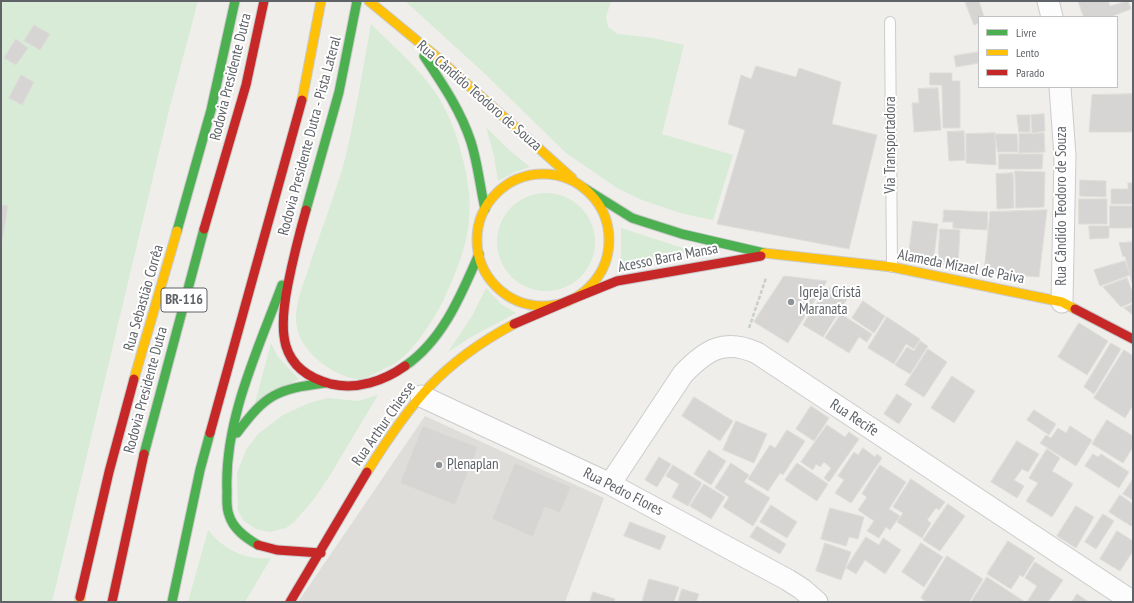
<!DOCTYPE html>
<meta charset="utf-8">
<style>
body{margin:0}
#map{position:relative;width:1134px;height:603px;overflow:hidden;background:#efeeea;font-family:"PT Sans Narrow",sans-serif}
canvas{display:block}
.frame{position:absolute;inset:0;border:2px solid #5f6368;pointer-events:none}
.legend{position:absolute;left:978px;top:16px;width:140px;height:72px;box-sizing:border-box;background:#fff;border:1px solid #bfc1c3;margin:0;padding:5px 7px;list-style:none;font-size:12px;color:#5f6368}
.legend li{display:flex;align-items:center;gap:8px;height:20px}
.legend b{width:20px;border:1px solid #bfc1c3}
</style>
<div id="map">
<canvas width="1134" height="603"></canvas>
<div class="frame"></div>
<ul class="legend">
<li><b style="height:5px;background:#4caf50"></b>Livre</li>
<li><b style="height:5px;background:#ffc107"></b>Lento</li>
<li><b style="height:5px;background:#c62828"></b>Parado</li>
</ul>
</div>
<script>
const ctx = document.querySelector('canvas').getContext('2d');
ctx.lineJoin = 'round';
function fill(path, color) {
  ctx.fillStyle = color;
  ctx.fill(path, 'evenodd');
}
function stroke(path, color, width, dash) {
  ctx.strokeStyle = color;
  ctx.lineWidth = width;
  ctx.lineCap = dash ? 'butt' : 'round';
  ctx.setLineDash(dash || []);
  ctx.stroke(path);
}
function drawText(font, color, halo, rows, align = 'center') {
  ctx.font = font + ' "PT Sans Narrow",sans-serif';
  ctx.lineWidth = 4;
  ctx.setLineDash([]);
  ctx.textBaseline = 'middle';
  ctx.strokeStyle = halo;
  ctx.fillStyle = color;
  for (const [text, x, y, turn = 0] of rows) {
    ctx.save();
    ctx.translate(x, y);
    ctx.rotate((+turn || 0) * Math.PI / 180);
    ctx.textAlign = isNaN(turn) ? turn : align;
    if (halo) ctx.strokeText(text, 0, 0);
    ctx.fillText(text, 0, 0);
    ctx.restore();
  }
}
fill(new Path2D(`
 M425 416 604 498 565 602H298Z`), '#dfddda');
fill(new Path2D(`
 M1 1H198L169 110 52 602H1Z
 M405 1H611L606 17 608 27 618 34 653 38 684 45 662 134 733 155 713 220 680 213 642 200 617 188 566 153 484 73Z
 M371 24C394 47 422 71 439 98 449 115 456 133 461 152 478 213 469 245 443 301 433 321 409 359 388 367 379 371 365 380 357 379 333 376 301 352 297 327 293 309 302 288 308 270 320 232 336 194 346 155 356 112 363 68 371 24Z
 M486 127 508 149 530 167 515 172 498 181 494 156Z
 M497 242a49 49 0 1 1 98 0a49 49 0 1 1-98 0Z
 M621 228 692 251 616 272 621 260Z
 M486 288 501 304 516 313 471 337 448 352 472 316Z
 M271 343 278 357 299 379 255 403Z
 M378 395 329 477 314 499 294 522 286 528 270 532 256 529 244 521 238 511 237 473 246 450 258 434 283 415 309 403 328 398 358 401Z
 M208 530C225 550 244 560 271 558L245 602H188Z`), '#d8ebd6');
const building = new Path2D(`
 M965 1H979L984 17H979V23L974 25Z
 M1078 1H1108L1110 6 1128 1 1131 9 1110 17H1084Z
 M34 25 50 34 40 50 24 41Z
 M16 39 28 48 16 65 4 58Z
 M979 52V63L956 67 954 56Z
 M756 66 796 77 799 68 841 82 832 124 877 135 849 249 717 224 745 130 728 124 741 75 751 79Z
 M930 73H952V81H960V128H943L942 85H930Z
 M21 75 34 82 22 105 9 98Z
 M938 88 941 130 914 132 912 103H919L918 89Z
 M1133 94V132H1089L1092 95Z
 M1044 114 1045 131 1032 133 1031 115Z
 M1017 115H1030V132H1019Z
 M964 131 965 160 949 161 947 132Z
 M995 133 996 165 966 163V134Z
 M1044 133 1045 152 1019 153V134Z
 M995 134H1017L1018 152H998Z
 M999 154H1043L1042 169H999Z
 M1015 171 1045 172 1044 207 1016 208Z
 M1013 173 1014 208 997 209 996 174Z
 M1080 180 1106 181V197L1080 196Z
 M1128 183H1133V204H1111V189H1128Z
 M1079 199H1107V224H1079Z
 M1 205 8 206 1 248Z
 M1110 206H1133V228H1110Z
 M944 210 988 212 987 230 953 228V222H943Z
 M1047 210 1039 277 984 273 990 212Z
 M913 221 938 224 934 257 909 253Z
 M1089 226H1109V238L1090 239Z
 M940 229 960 230 958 265 938 264Z
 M1133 242V282L1132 283 1125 256 1123 257 1119 243Z
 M1125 261 1130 275 1100 286 1094 270Z
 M784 276 827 281 788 343 754 322Z
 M1127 278 1133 293V302L1121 307 1103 287Z
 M827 288H854L823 337 803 325Z
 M863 301 885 316 874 333 852 318Z
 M1133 304V315L1124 308Z
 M841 314 872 334 867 342 859 337 849 353 825 338Z
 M887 317 920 339 914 349 906 344 894 364 868 348Z
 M1079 323 1108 341 1087 375 1058 357Z
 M920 341 928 346 910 374 895 365 907 347 914 351Z
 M1111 343 1121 349 1094 394 1084 387Z
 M928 349 947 362 924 397 905 385Z
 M1124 350 1133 356V405L1125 418 1094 398Z
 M952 376 975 391 954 423 931 408Z
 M897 394 912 404 899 424 884 414Z
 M694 397 733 421 720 441 682 416Z
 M811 406 829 418 814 441 796 429Z
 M1034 410 1056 424 1049 435 1027 420Z
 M1107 420 1133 436V447L1123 463 1092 444Z
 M736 421 767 434 754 463 723 450Z
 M827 425 845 437 849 432 859 439 829 482 824 478 831 468 824 462 820 467 816 464 813 470 801 462Z
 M423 426 478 447 455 505 400 483Z
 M1070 426 1092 440 1076 466 1040 443 1046 435 1051 438 1058 428 1066 433Z
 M787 430 805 441 783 475 780 473 768 491 748 479 770 445 775 448Z
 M1017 441 1039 454 1028 472 1022 469 1014 480 1024 486 1017 498 991 482Z
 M863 448 875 457 877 454 882 458 851 503 835 493 844 480 838 476 854 452 858 455Z
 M1047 449 1060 458 1052 471 1073 484 1052 517 1026 501 1038 483 1029 478Z
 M709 450 726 461 711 485 694 474Z
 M1093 454 1098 457 1101 454 1129 472 1119 488 1085 466Z
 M659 457 671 464 657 487 645 480Z
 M515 463 571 487 560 513 545 507 533 537 492 519Z
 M731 463 749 475 744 482 770 498 753 526 723 507 729 497 715 488Z
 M797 463 828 484 817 501 785 480Z
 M673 465 702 483 688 506 672 497 679 484 666 476Z
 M880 465 906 482 889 509 900 516 890 530 886 527 879 538 867 531 874 521 858 510 867 497 862 494Z
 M911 479 945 502 939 510 936 508 927 520 931 523 922 538 897 522 903 513 893 507Z
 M1133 479V500L1123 494Z
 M704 484 725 497 711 519 690 506Z
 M1120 495 1133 504V524L1131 526 1109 512Z
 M948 504 965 516 940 551 923 540Z
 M771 505 797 522 787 538 760 522Z
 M1076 506 1094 517 1076 548 1057 536Z
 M830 508 864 517 858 539 849 537 846 546 821 539Z
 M1103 514 1114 521 1096 549 1085 542Z
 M630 522 666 536 660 550 624 536Z
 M757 526 786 544 780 554 750 537Z
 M1117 531 1133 541V551L1120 571 1100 559Z
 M866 537 879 545 883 538 901 550 885 574 865 560 856 574 846 568Z
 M1008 541 1035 558 1023 577 1020 575 1011 589 987 574Z
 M825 543 851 552 841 580 816 571Z
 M921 543 943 557 924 587 902 572Z
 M947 556 983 579 969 602H927L921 598Z
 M1035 562 1063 580 1048 602H1027L1037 586 1025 578Z
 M987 577 1025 602H971Z
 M649 579 679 587 674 602H642Z
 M682 589 699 594 696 602H678Z
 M593 592 615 599 614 602H590Z
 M1077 594 1089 602H1072Z`);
fill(building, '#d6d5d3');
stroke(building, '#deddd9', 1);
const lane = new Path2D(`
 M890 22 892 267`);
const street = new Path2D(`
 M1048 1 1052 17
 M1060 87 1065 156 1062 302
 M421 396 610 484 788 580 802 589 817 602
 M610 484 683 374C706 350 724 338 757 353L1133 602`);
const fast = new Path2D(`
 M424 56C442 83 461 111 471 142 478 164 480 187 485 209
 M584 188 632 218 682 234 764 253
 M306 210 339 92 357 1
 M177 231 211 110 235 1
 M405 366C443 340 461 295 479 254
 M237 433C266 394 277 389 325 383
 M144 454 204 229
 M258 545C246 538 233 529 229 515 226 507 227 499 227 491 224 420 258 350 282 285
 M172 602 200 470 210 433`);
const slow = new Path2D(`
 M369 1 438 58 572 178
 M302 100 321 1
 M477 240a66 66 0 1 1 132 0a66 66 0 1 1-132 0Z
 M764 253 892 267 1062 302 1075 309
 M134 379 177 231
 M367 472C410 403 441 363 514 324
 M80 597V602`);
const jam = new Path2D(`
 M306 210C299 235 293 259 288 284 279 329 277 370 331 384 357 390 384 381 405 366
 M204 229 246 85 264 1
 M570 300 617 281 761 256
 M1075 309 1133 339
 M514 324 570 300
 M210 433 302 100
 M258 545 277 550 321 553
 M80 597 109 472 134 379
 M112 602 144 454
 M290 602 367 472`);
stroke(lane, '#cbcccc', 12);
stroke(street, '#cbcccc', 23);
stroke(fast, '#cacacb', 11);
stroke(slow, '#cacacb', 11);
stroke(jam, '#cacacb', 11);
stroke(new Path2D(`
 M749 328 766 278`), '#cacfcc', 2.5, [4, 2]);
stroke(lane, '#fdfcfc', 10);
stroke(street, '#fdfcfc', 21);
stroke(fast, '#4caf50', 9);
stroke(slow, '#ffc107', 9);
stroke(jam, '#c62828', 9);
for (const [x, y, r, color] of [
 [791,302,4,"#919496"],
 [439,465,4,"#919496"]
]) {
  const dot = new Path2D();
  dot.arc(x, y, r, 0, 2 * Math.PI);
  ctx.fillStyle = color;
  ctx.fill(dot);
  stroke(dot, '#fff', 1.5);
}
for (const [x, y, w] of [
 [184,300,46]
]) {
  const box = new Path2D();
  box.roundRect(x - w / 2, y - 12, w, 24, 3);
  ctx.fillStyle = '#fff';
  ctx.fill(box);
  stroke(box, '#5f6368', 1);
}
drawText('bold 14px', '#5f6368', null, [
 ["BR-116",184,300]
]);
drawText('15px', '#5f6368', '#fff', [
 ["Rodovia Presidente Dutra",231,77,-76],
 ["Rua Cândido Teodoro de Souza",479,96,41],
 ["Rodovia Presidente Dutra - Pista Lateral",310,136,-75],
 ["Via Transportadora",891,145,-90],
 ["Rua Cândido Teodoro de Souza",1062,206,-90],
 ["Acesso Barra Mansa",668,258,-11],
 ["Alameda Mizael de Paiva",961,267,11],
 ["Rua Sebastião Corrêa",144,298,-74],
 ["Rodovia Presidente Dutra",146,390,-75],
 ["Rua Recife",854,418,33],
 ["Rua Arthur Chiesse",384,424,-55],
 ["Rua Pedro Flores",623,492,27]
]);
drawText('15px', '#5f6368', '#fff', [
 ["Igreja Cristã",799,293],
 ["Maranata",799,310],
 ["Plenaplan",447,465]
], 'left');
</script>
